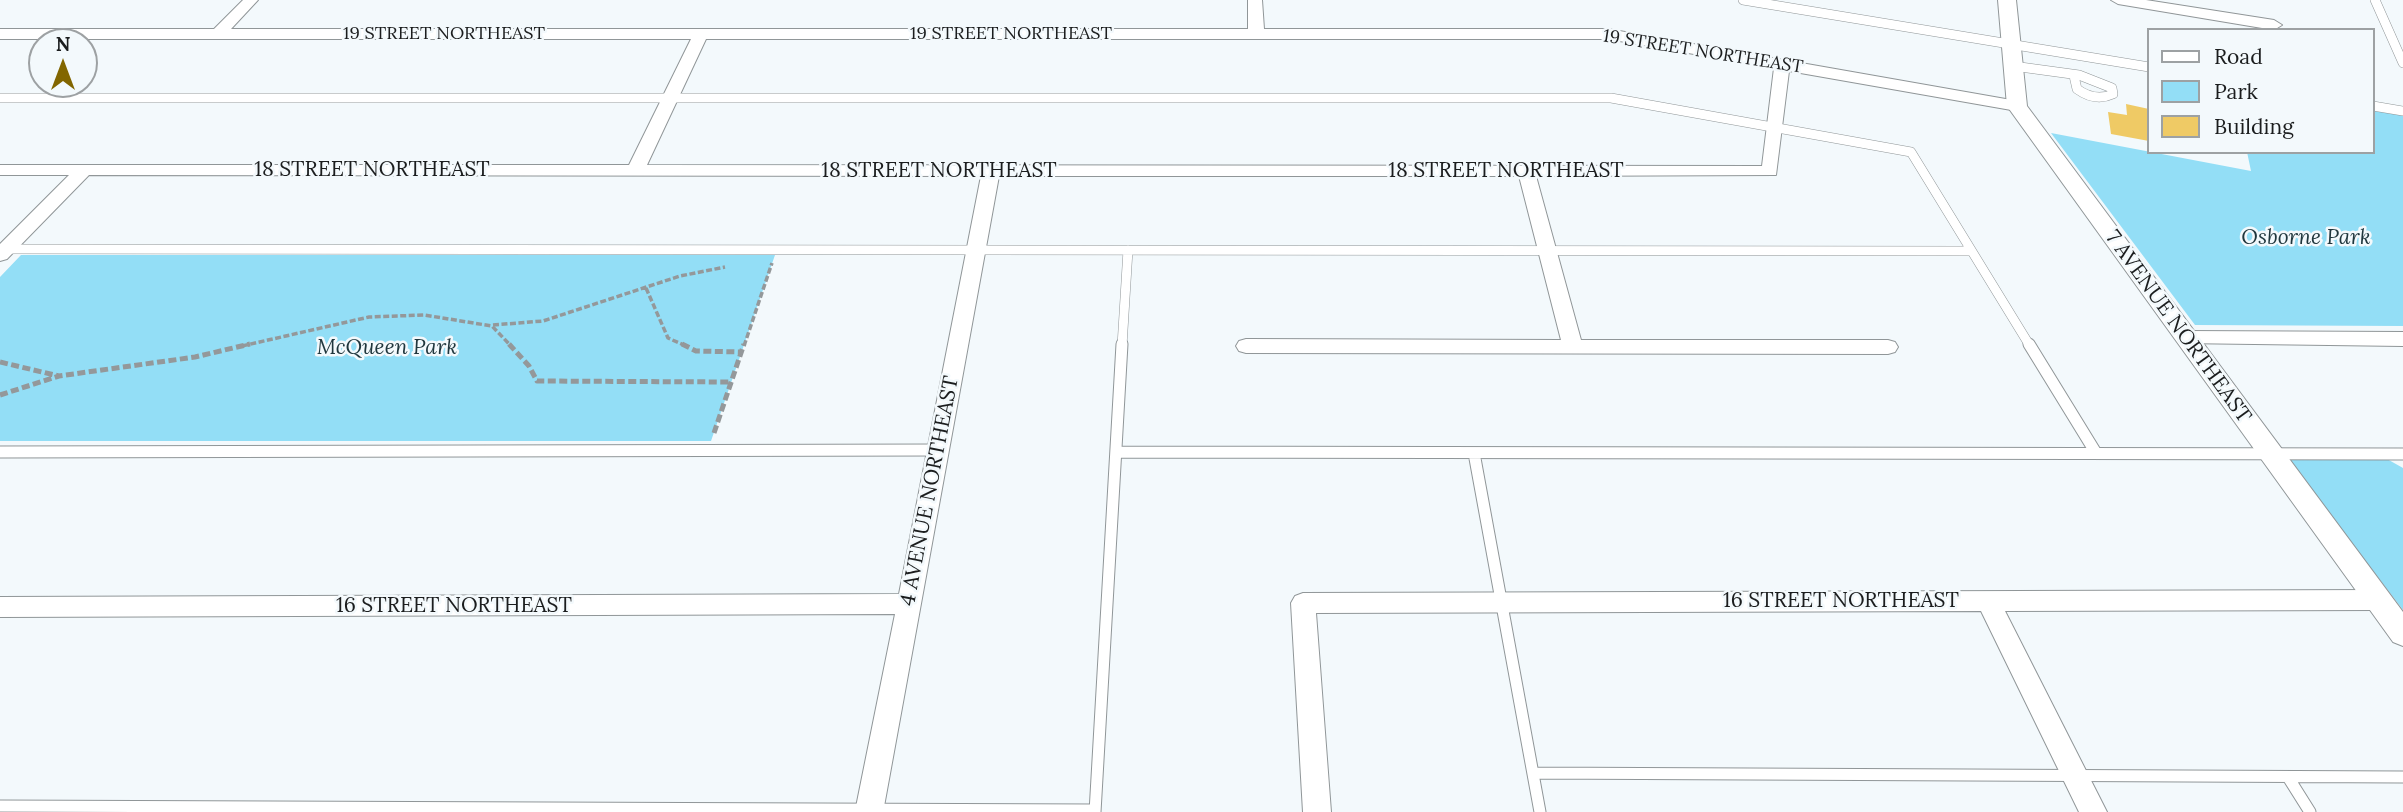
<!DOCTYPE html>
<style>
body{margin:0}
#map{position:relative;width:2403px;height:812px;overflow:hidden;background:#f3f9fc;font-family:Lora,serif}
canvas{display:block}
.legend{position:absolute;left:2147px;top:28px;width:228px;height:126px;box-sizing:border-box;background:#f3f9fc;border:2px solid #9da1a3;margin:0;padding:9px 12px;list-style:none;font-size:21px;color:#1b1d1e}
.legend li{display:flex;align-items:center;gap:14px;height:35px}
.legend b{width:35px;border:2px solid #9da1a3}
.north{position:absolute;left:28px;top:28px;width:70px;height:70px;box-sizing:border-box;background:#f3f9fc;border:2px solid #9da1a3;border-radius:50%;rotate:0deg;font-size:19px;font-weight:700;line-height:28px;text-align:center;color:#1b1d1e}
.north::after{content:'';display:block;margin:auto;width:24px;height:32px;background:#826600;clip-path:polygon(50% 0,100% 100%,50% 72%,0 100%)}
</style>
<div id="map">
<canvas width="2403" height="812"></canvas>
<ul class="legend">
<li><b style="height:9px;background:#fff"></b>Road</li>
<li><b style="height:19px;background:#93def6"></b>Park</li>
<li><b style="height:19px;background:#efca65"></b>Building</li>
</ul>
<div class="north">N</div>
</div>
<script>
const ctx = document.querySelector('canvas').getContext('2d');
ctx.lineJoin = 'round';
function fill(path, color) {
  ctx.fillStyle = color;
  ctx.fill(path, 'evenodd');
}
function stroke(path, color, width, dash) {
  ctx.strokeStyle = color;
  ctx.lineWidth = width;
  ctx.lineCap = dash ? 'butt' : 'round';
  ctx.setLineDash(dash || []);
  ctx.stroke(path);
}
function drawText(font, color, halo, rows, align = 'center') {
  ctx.font = font + ' Lora,serif';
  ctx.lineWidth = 5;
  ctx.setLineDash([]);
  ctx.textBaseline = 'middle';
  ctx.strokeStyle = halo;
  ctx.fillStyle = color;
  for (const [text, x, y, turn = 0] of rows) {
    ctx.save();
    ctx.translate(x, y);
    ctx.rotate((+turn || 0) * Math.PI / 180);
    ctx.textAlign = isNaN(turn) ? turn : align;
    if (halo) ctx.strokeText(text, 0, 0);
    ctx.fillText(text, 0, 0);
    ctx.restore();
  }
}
fill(new Path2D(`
 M2373 108 2403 114V326L2195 325 2051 133 2251 171 2247 152H2373Z
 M21 255H775L711 441H0V277Z
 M2287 459H2387L2403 468V610Z`), '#93def6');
fill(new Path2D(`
 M2126 104 2149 109V141L2111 134 2108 112 2127 115Z`), '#efca65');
const serviceFar1 = new Path2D(`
 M1743 0 2149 67
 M2375 0 2403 63
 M2013 66 2079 75 2112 88 2113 94C2100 100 2088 97 2077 89L2074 76
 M0 98H1611L1911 152 2030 346
 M2373 106 2403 111
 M0 249 1971 251
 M1122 346 1128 250`);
const service = new Path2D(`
 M2029 344 2096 453
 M0 452 938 450
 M1116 452 2403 454
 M1474 453 1540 812
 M1533 773 2403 777
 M2288 777 2310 812
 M0 806 1095 810
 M1095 812 1122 344`);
const minor = new Path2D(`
 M243 0H258L231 29H1248V0H1262L1264 29H1608L2017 101 2025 106 2017 111 1789 71 1776 175 1536 176 1581 340H1888L1895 342 1898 347 1895 352 1888 354 1246 353 1239 351 1236 346 1239 341 1246 339 1561 340 1519 176H999L883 812H855L895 614 0 617V597L899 594 981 176 89 175 7 259 0 261V244L69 175H0V165H629L691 39H0V29H214ZM706 39H1608L1774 68 1762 166 647 165Z
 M2111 0H2146L2274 20 2282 25 2274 30 2118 4Z
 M2187 331 2403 332V346L2180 343 2177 338 2180 333Z
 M2378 590 2386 593 2390 600 2386 607 2378 610 2005 611 2107 812H2079L1981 611 1316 613 1331 812H1303L1291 603 1295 596 1303 593Z`);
const tertiary = new Path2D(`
 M1998 0H2016L2027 106 2403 612V646L2393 642 2007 106Z`);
stroke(serviceFar1, '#909698', 10);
stroke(service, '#909698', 13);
stroke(minor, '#909698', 2);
stroke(tertiary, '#909698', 2);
stroke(new Path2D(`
 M646 288 668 338 686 346
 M493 325 543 321 680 276 725 267
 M242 346 369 317 424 315 492 326 511 346
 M744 346 772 263`), '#94989a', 3.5, [6, 2.5]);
stroke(new Path2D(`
 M509 344 529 366 537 381 731 382
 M682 344 696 351 742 352
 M0 362 59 376
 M0 395 59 376 195 357 250 344
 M714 433 744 344`), '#94989a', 5, [8, 3.5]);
stroke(serviceFar1, '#fff', 9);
stroke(service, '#fff', 11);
fill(minor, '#fff');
fill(tertiary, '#fff');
drawText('18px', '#1b1d1e', '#f3f9fc', [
 ["19 STREET NORTHEAST",444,34],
 ["19 STREET NORTHEAST",1011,34],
 ["19 STREET NORTHEAST",1703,52,9]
]);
drawText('21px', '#1b1d1e', '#f3f9fc', [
 ["18 STREET NORTHEAST",372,170],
 ["18 STREET NORTHEAST",939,171],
 ["18 STREET NORTHEAST",1506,171],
 ["7 AVENUE NORTHEAST",2178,327,54],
 ["4 AVENUE NORTHEAST",930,491,-79],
 ["16 STREET NORTHEAST",1841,601],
 ["16 STREET NORTHEAST",454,606]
]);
drawText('italic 21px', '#1f363d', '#f3f9fc', [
 ["Osborne Park",2306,238],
 ["McQueen Park",387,348]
]);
</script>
